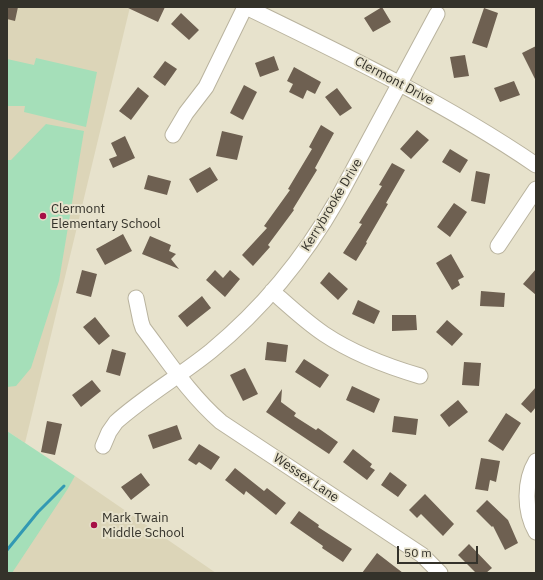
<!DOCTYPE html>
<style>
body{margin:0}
#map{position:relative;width:543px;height:580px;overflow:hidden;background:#e7e2cc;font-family:"IBM Plex Sans",sans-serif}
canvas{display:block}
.frame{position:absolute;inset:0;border:8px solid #34322a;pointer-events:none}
.scale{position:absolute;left:397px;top:546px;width:81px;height:18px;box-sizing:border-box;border:2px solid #34322a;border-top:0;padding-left:5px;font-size:12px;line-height:14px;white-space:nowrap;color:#34322a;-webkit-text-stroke:3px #e7e2cc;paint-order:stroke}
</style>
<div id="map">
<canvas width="543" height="580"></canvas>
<div class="frame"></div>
<div class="scale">50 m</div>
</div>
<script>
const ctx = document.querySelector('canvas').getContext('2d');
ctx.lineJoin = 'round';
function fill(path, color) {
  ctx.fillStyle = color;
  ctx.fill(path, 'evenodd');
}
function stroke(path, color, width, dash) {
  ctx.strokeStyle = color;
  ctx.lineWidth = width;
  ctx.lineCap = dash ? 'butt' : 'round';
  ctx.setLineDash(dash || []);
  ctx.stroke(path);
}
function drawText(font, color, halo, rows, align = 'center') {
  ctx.font = font + ' "IBM Plex Sans",sans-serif';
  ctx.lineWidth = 4;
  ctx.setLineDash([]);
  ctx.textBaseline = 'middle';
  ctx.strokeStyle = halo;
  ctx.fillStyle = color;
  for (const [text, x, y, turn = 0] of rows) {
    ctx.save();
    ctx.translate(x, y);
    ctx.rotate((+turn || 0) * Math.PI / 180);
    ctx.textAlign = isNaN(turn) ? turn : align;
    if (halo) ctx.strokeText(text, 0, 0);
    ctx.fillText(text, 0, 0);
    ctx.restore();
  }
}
fill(new Path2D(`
 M7 7H130L25 443 7 431Z
 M75 476 216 573H10Z`), '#dcd5b8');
fill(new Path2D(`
 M36 58 97 72 86 127 24 112 25 106H7V59L34 65Z
 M46 124 84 131 59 281 31 368 16 386 7 387V160H11Z
 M7 431 75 476 67 490 12 573H7Z`), '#a5dfb9');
stroke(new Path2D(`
 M7 550 38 512 64 486`), '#3299b3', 3);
fill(new Path2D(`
 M7 7H18L15 21 7 19Z
 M126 7H165L158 22Z
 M382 7 391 22 373 32 364 18Z
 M484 8 498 13 487 48 472 43Z
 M181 13 199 30 189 40 171 24Z
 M536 46V81L522 53Z
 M465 55 469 76 454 78 450 57Z
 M274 56 279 70 260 77 255 63Z
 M165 61 177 69 165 86 153 77Z
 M294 67 321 82 315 94 307 90 303 99 289 92 293 84 287 81Z
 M514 81 520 95 500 102 494 88Z
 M244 85 257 92 243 120 230 113Z
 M138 87 149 96 131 120 119 111Z
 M337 88 352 108 340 116 325 97Z
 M321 125 334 133 315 168 317 170 293 209 294 210 268 245 270 247 253 266 242 255 267 228 264 226 290 190 288 189 312 149 309 147Z
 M417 130 429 140 411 159 400 149Z
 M222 131 243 136 237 160 216 156Z
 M125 136 135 158 113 168 109 159 117 156 111 143Z
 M450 149 468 160 460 173 442 162Z
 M392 163 405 170 386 203 388 204 366 242 367 243 356 261 343 253 362 224 359 223 382 186 379 185Z
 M210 167 218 180 197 193 189 179Z
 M476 171 490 174 485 204 471 201Z
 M148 175 171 181 167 195 144 189Z
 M454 203 467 212 450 237 437 227Z
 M123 234 132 251 105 265 96 249Z
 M150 236 171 245 169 251 176 254 171 259 179 269 142 254Z
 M451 254 464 277 458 280 460 285 452 290 436 263Z
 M536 269V295L523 284Z
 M82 270 97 274 91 297 76 293Z
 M215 270 223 278 230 270 240 279 225 297 206 280Z
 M329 272 348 289 338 300 320 283Z
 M481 291 505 293 504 307 480 306Z
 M202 296 211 308 187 327 178 316Z
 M358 300 380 311 374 324 352 314Z
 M392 315H416L417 330 392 331Z
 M95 317 110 336 99 345 83 327Z
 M447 320 463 334 452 346 436 332Z
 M267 342 288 345 286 362 265 360Z
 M112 349 126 353 120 376 106 372Z
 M304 359 329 375 320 388 295 372Z
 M464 362 481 363 479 386 462 385Z
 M245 368 258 394 243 401 230 375Z
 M92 380 101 391 81 407 72 395Z
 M352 386 380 399 374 413 346 400Z
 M536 387V407L531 413 521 404Z
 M282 389 281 402 296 413 294 416 316 430 318 428 338 442 329 454 266 412Z
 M458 400 468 412 449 427 440 415Z
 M506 413 521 423 503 451 488 441Z
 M394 416 418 419 416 435 392 432Z
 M47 421 62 424 55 455 41 452Z
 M177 425 182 439 153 449 148 435Z
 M199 444 220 457 211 470 199 462 196 465 188 460Z
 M353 449 372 464 370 467 375 470 367 480 343 462Z
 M481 458 500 461 496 482 490 480 488 491 475 489Z
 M235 468 264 491 267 488 286 503 276 515 246 491 244 495 225 480Z
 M390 472 407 485 398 497 381 485Z
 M141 473 150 485 131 500 121 487Z
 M425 494 454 524 443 536 421 514 417 518 409 510Z
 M487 500 508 520 518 543 505 550 493 526 492 527 476 511Z
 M299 511 319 525 318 527 352 549 343 562 322 548 323 546 290 523Z
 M469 544 492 568 486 573H476L458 555Z
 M377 553 403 573H362Z`), '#6e6051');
const minor = new Path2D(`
 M246 7C345 55 445 103 536 165
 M173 135 186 113 206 87 245 7
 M498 246 536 189
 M272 291C289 306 306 322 324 334 354 354 386 366 420 376
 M136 298 141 322 143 328C168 361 190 395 221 422L422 555 440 573
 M103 446 109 432 116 422C145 396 180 376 211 351 262 309 304 258 337 200L437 14
 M536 461C524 481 524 511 536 532`);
stroke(minor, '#b9b39e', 17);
stroke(minor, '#fff', 15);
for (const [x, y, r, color] of [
 [43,216,4,"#a60f46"],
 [94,525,4,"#a60f46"]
]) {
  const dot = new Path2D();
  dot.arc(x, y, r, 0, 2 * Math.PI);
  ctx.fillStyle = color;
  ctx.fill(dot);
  stroke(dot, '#e7e2cc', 1.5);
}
drawText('13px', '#34322a', '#e7e2cc', [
 ["Clermont Drive",394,81,28],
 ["Kerrybrooke Drive",332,205,-59],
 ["Wessex Lane",306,478,34]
]);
drawText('13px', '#34322a', '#e7e2cc', [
 ["Clermont",51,209],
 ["Elementary School",51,224],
 ["Mark Twain",102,518],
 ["Middle School",102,533]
], 'left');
</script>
